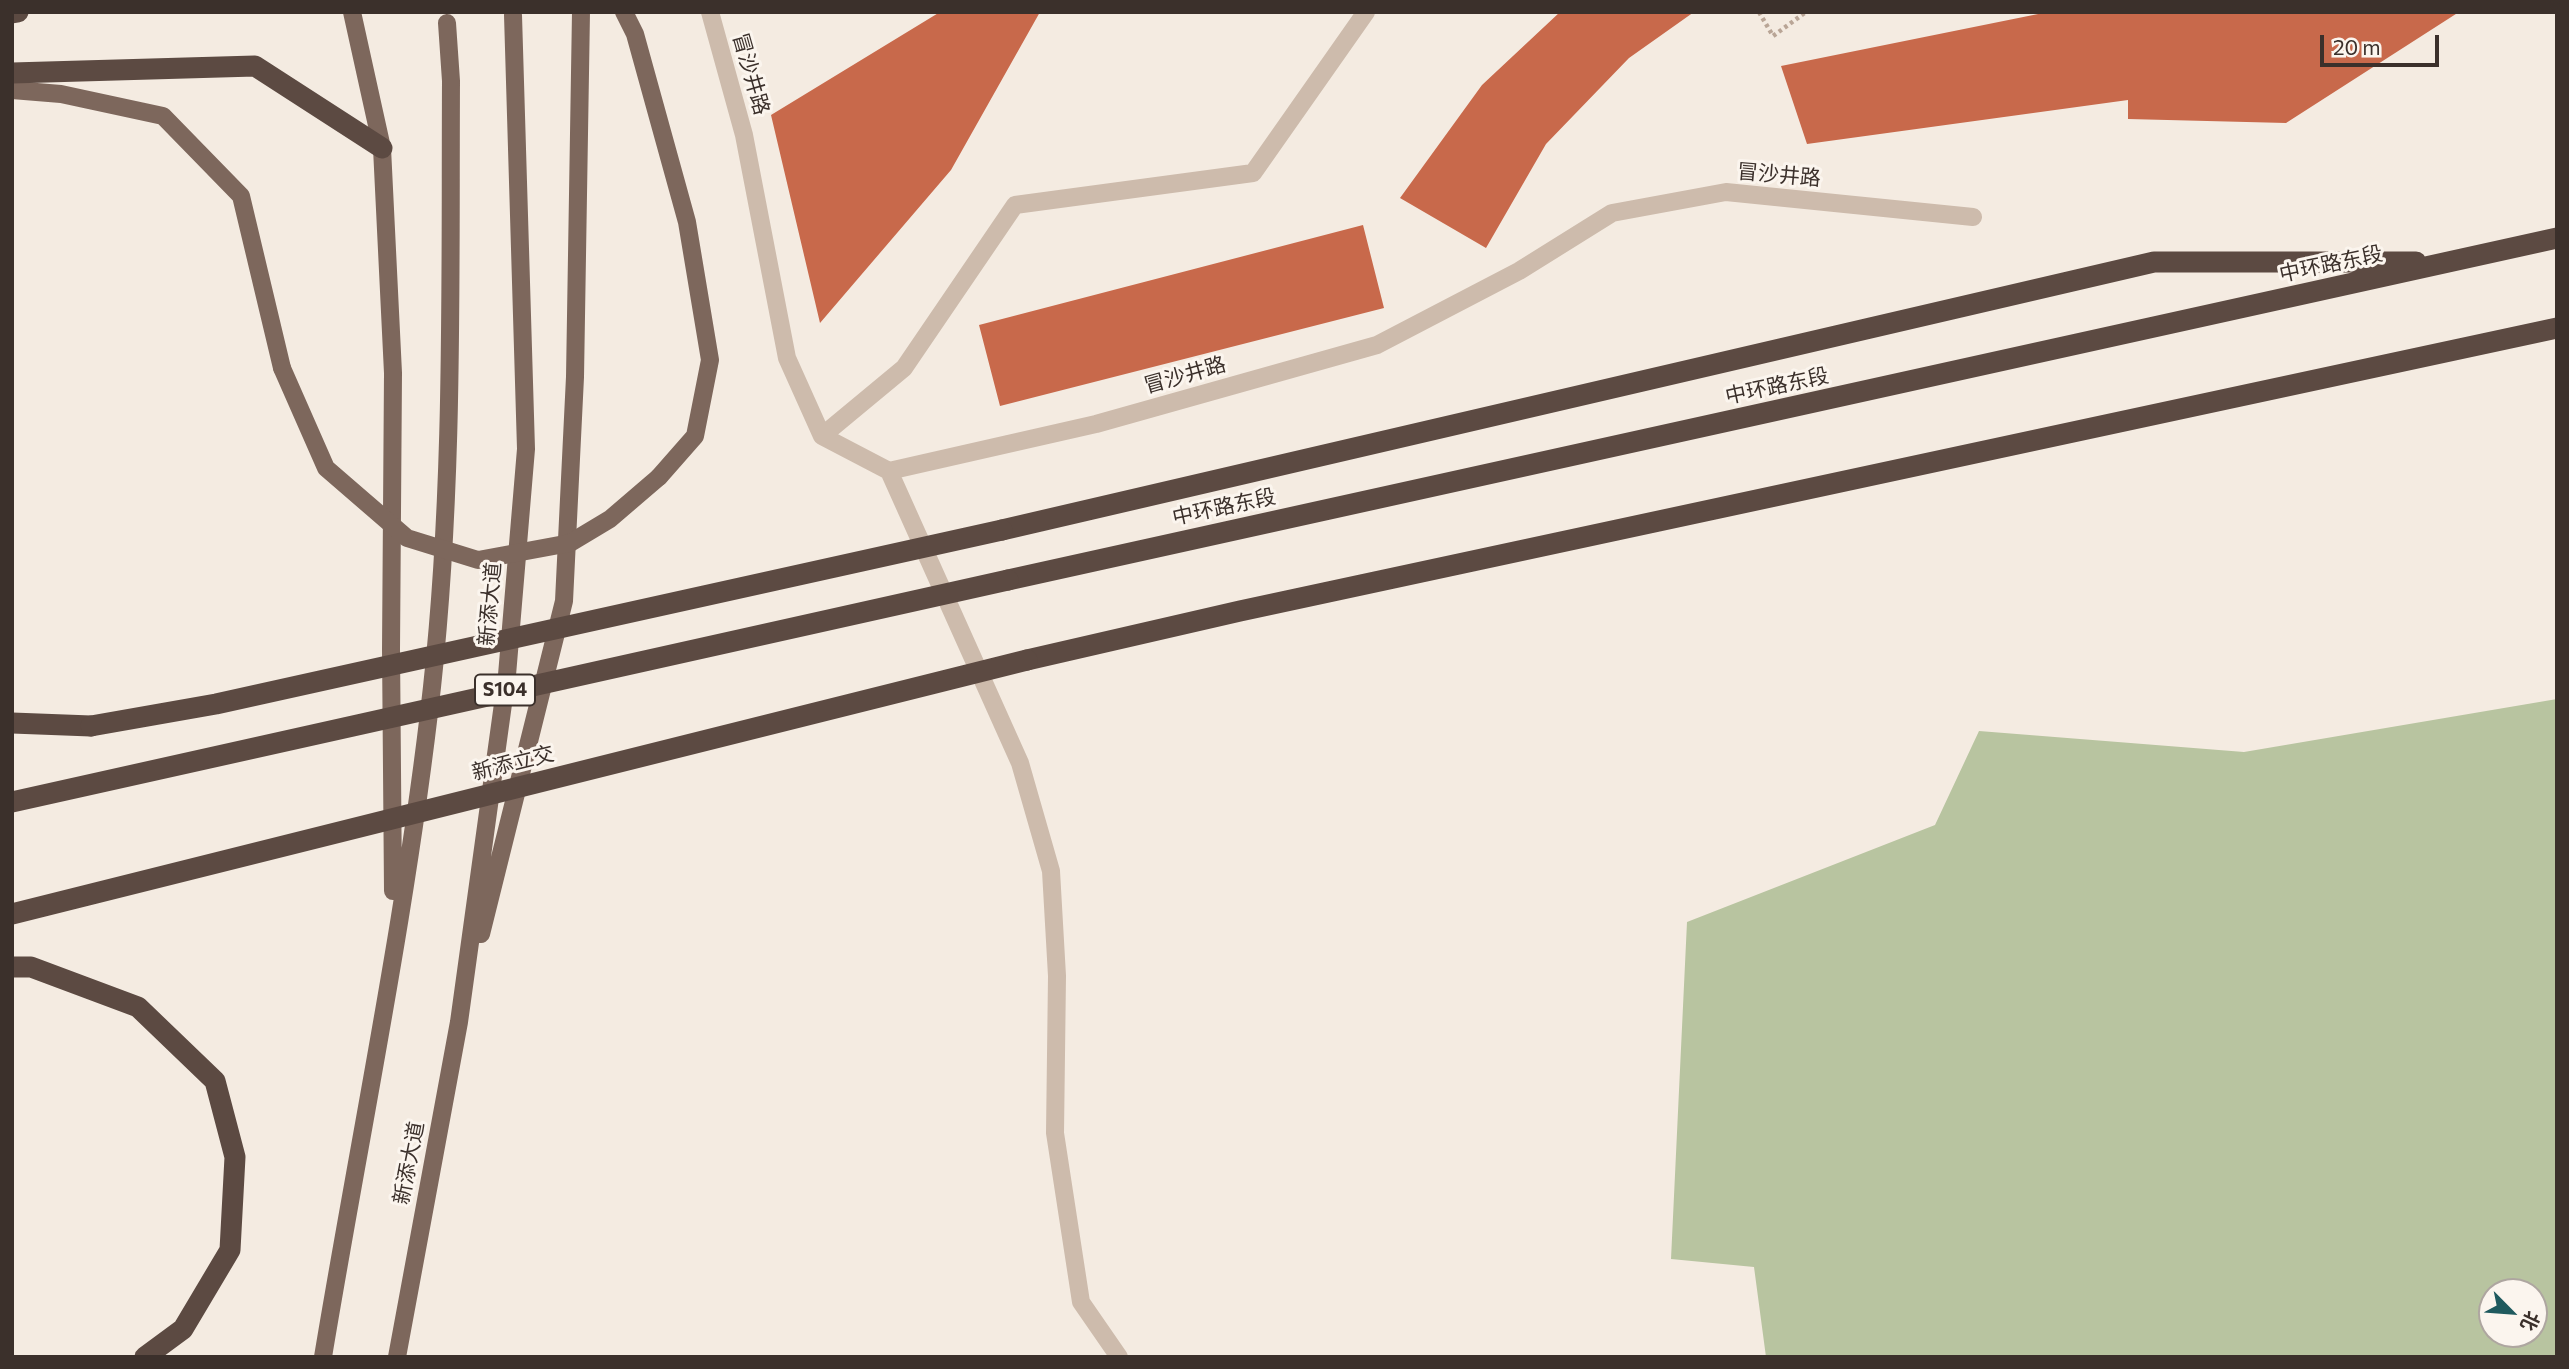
<!DOCTYPE html>
<meta charset="utf-8">
<style>
body{margin:0}
#map{position:relative;width:2569px;height:1369px;overflow:hidden;background:#f4ebe1;font-family:Commissioner,"Noto Sans SC",sans-serif}
canvas{display:block}
.frame{position:absolute;inset:0;border:14px solid #3b302b;pointer-events:none}
.north{position:absolute;left:2478px;top:1278px;width:70px;height:70px;box-sizing:border-box;background:#fbf5ee;border:2px solid #aea6a0;border-radius:50%;rotate:115deg;font-size:19px;font-weight:700;line-height:28px;text-align:center;color:#3b302b}
.north::after{content:'';display:block;margin:auto;width:24px;height:32px;background:#1f5a5e;clip-path:polygon(50% 0,100% 100%,50% 72%,0 100%)}
.scale{position:absolute;left:2320px;top:35px;width:119px;height:32px;box-sizing:border-box;border:4px solid #3b302b;border-top:0;padding-left:9px;font-size:21px;line-height:24px;white-space:nowrap;color:#3b302b;-webkit-text-stroke:5px #fbf5ee;paint-order:stroke}
</style>
<div id="map">
<canvas width="2569" height="1369"></canvas>
<div class="frame"></div>
<div class="north">北</div>
<div class="scale">20 m</div>
</div>
<script>
const ctx = document.querySelector('canvas').getContext('2d');
ctx.lineJoin = 'round';
function fill(path, color) {
  ctx.fillStyle = color;
  ctx.fill(path, 'evenodd');
}
function stroke(path, color, width, dash) {
  ctx.strokeStyle = color;
  ctx.lineWidth = width;
  ctx.lineCap = dash ? 'butt' : 'round';
  ctx.setLineDash(dash || []);
  ctx.stroke(path);
}
function drawText(font, color, halo, rows, align = 'center') {
  ctx.font = font + ' Commissioner,"Noto Sans SC",sans-serif';
  ctx.lineWidth = 6;
  ctx.setLineDash([]);
  ctx.textBaseline = 'middle';
  ctx.strokeStyle = halo;
  ctx.fillStyle = color;
  for (const [text, x, y, turn = 0] of rows) {
    ctx.save();
    ctx.translate(x, y);
    ctx.rotate((+turn || 0) * Math.PI / 180);
    ctx.textAlign = isNaN(turn) ? turn : align;
    if (halo) ctx.strokeText(text, 0, 0);
    ctx.fillText(text, 0, 0);
    ctx.restore();
  }
}
fill(new Path2D(`
 M2557 699V1357H1766L1754 1267 1671 1259 1687 922 1935 825 1979 731 2244 752ZM2492 1292H2534V1334H2492Z`), '#b8c4a0');
fill(new Path2D(`
 M940 12H1040L951 170 820 323 771 115Z
 M1560 12H1694L1629 58 1546 144 1486 248 1400 198 1482 85Z
 M2048 12H2459L2286 123 2128 119V100L1807 144 1781 66Z
 M1363 225 1384 308 1000 406 979 325Z`), '#c8694b');
stroke(new Path2D(`
 M1759 12 1773 36 1806 12`), '#b9a596', 4.5, [3.5, 3.5]);
stroke(new Path2D(`
 M710 12 744 135 787 358 822 436 889 471 1096 424 1377 345 1519 271 1612 213 1726 192 1973 217
 M822 436 904 368 1015 205 1253 173 1366 12
 M889 471 1020 763 1051 871 1057 976 1055 1133 1081 1302 1119 1357`), '#cdbbac', 18);
stroke(new Path2D(`
 M352 12 382 148 393 373 391 649 393 891
 M624 12 635 34 687 222 710 360 695 436 659 477
 M12 90 61 94 163 116 241 196 282 368
 M481 934 564 601 575 377 581 12
 M323 1357C360 1134 407 912 432 687 454 486 450 283 451 81L447 23
 M397 1357 459 1022 507 675 526 449 513 15`), '#7d675c', 18);
stroke(new Path2D(`
 M12 13 18 12
 M12 73 255 66 382 148
 M1002 530 2154 262H2416
 M1008 580 2557 238
 M1027 660 1240 611 2557 328
 M12 723 91 726
 M12 967H31L138 1007 215 1081 235 1157 230 1250 183 1329 145 1357`), '#5c4a42', 21);
stroke(new Path2D(`
 M282 368 326 468 407 538 478 560 570 543 610 519 659 477`), '#7d675c', 18);
stroke(new Path2D(`
 M91 726 216 704 1002 530
 M12 802 1008 580
 M12 914 1027 660`), '#5c4a42', 21);
for (const [x, y, w] of [
 [505,690,60]
]) {
  const box = new Path2D();
  box.roundRect(x - w / 2, y - 15.5, w, 31, 5);
  ctx.fillStyle = '#fbf5ee';
  ctx.fill(box);
  stroke(box, '#3b302b', 2);
}
drawText('bold 19px', '#3b302b', null, [
 ["S104",505,690]
]);
drawText('21px', '#3b302b', '#fbf5ee', [
 ["冒沙井路",751,74,74],
 ["冒沙井路",1779,175,5],
 ["中环路东段",2331,264,-12],
 ["冒沙井路",1185,375,-16],
 ["中环路东段",1777,386,-12],
 ["中环路东段",1224,507,-12],
 ["新添大道",490,604,-85],
 ["新添立交",513,763,-14],
 ["新添大道",409,1163,-79]
]);
</script>
